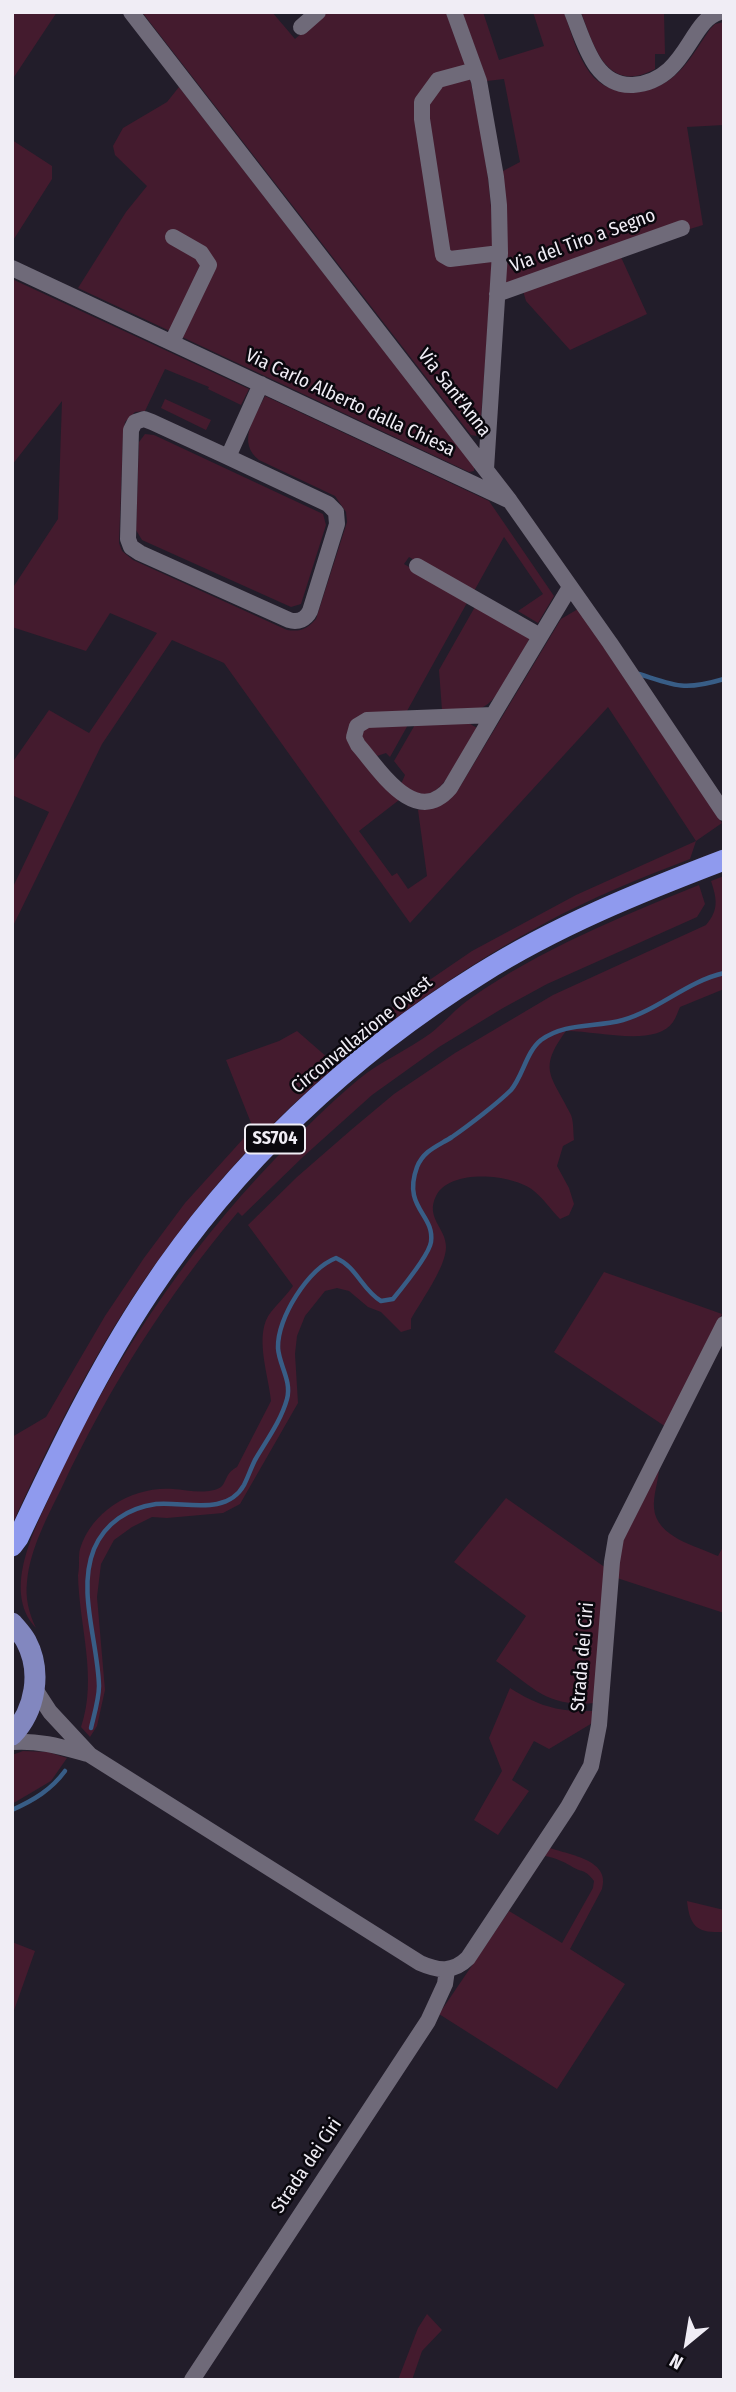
<!DOCTYPE html>
<style>
body{margin:0}
#map{position:relative;width:736px;height:2392px;overflow:hidden;background:#221d2a;font-family:"Fira Sans Condensed",sans-serif}
canvas{display:block}
.frame{position:absolute;inset:0;border:14px solid #f0edf5;pointer-events:none}
.north{position:absolute;left:652px;top:2308px;width:70px;height:70px;-webkit-text-stroke:5px #0a080e;paint-order:stroke;rotate:210deg;font-size:19px;font-weight:700;line-height:28px;text-align:center;color:#f0edf5}
.north::after{content:'';display:block;margin:auto;width:24px;height:32px;background:#f0edf5;clip-path:polygon(50% 0,100% 100%,50% 72%,0 100%)}
</style>
<div id="map">
<canvas width="736" height="2392"></canvas>
<div class="frame"></div>
<div class="north">N</div>
</div>
<script>
const ctx = document.querySelector('canvas').getContext('2d');
ctx.lineJoin = 'round';
function fill(path, color) {
  ctx.fillStyle = color;
  ctx.fill(path, 'evenodd');
}
function stroke(path, color, width, dash) {
  ctx.strokeStyle = color;
  ctx.lineWidth = width;
  ctx.lineCap = dash ? 'butt' : 'round';
  ctx.setLineDash(dash || []);
  ctx.stroke(path);
}
function drawText(font, color, halo, rows, align = 'center') {
  ctx.font = font + ' "Fira Sans Condensed",sans-serif';
  ctx.lineWidth = 5;
  ctx.setLineDash([]);
  ctx.textBaseline = 'middle';
  ctx.strokeStyle = halo;
  ctx.fillStyle = color;
  for (const [text, x, y, turn = 0] of rows) {
    ctx.save();
    ctx.translate(x, y);
    ctx.rotate((+turn || 0) * Math.PI / 180);
    ctx.textAlign = isNaN(turn) ? turn : align;
    if (halo) ctx.strokeText(text, 0, 0);
    ctx.fillText(text, 0, 0);
    ctx.restore();
  }
}
fill(new Path2D(`
 M12 12H57L12 80Z
 M142 12H272L295 39 326 12H446L467 68 420 98 438 258H493L480 431 476 436 471 435Z
 M462 12H483L499 60 544 46 533 12H564C571 32 577 56 590 73 610 99 649 97 673 77 688 65 699 45 710 29L715 24 724 22V125L687 127 703 225 504 286 503 171 520 162 504 79 487 81Z
 M581 12H664L665 54H655V69C607 95 594 47 581 12Z
 M469 75C483 136 492 188 493 251L448 254 427 103 438 86Z
 M179 87 474 466V471L469 472 180 336 202 260 172 332 78 288 126 212 147 186 115 155 113 146 123 128 167 102Z
 M12 140 52 166V179L12 242Z
 M620 255 647 314 570 350 526 301 523 291Z
 M12 279 249 389 241 405 208 389 209 387 165 369 145 411 135 412 125 422 123 436 119 543 122 551 133 560 287 630C301 632 307 629 316 619L347 522 346 512 335 496 259 460C236 442 255 417 265 396L489 501 554 596 538 623 518 611 543 594 504 537 473 593 409 557 404 564 468 601 407 711 352 721 399 800 359 831 392 876 397 873 408 889 427 876 418 810C436 808 446 804 458 790L561 619 578 609 722 823 696 841 690 859C640 878 591 898 545 923 397 1003 266 1112 167 1248 104 1333 56 1428 12 1525V1437L46 1417 105 1316 144 1258 185 1203 253 1128 226 1060 279 1041 297 1031 328 1058 409 994 472 951 576 895 696 841 608 707 410 923 224 663 172 640 102 744 12 928V889L49 812 12 795V763L49 710 89 733 157 633 110 613 86 651 12 627V589L58 519 62 401 12 465Z
 M165 399 211 420 206 430 161 408Z
 M145 434 154 435 323 514 326 525 301 604 291 607 142 540 136 530 139 442Z
 M476 605 531 636C520 655 500 701 481 708L442 710 439 670Z
 M467 722 477 728C467 744 447 791 427 794 417 795 409 790 401 784L405 775 394 761 416 723Z
 M409 723 390 757 386 753 377 756 362 738V731L365 727Z
 M724 876V989L680 1007C678 1011 676 1018 673 1022 656 1048 593 1030 566 1031 537 1070 552 1076 570 1113 574 1120 573 1132 574 1140L563 1146 557 1166 569 1188 574 1204 569 1215 560 1219C551 1210 544 1199 534 1191 513 1174 450 1168 436 1196 425 1218 446 1228 446 1247 446 1267 421 1301 411 1319V1329L401 1332 381 1312 368 1307 349 1291 337 1288 325 1291 305 1316 297 1336 295 1354 298 1403 240 1504 223 1513 167 1518 152 1517 132 1527 114 1540 101 1564 97 1597 105 1690 97 1726 90 1737 81 1727C98 1678 79 1626 78 1575 80 1565 78 1556 80 1549 92 1510 134 1486 173 1489 187 1490 208 1495 221 1487 227 1482 225 1473 237 1467L271 1401C269 1376 253 1334 271 1312 278 1303 287 1295 293 1286L248 1225 297 1177 351 1130 394 1094 455 1053 553 995 706 925C719 910 717 899 711 881Z
 M699 885 705 904 697 917 547 984 503 1008 439 1047 372 1095 304 1156 242 1216 238 1212C167 1296 109 1387 62 1487 48 1516 30 1548 27 1582 25 1597 29 1614 36 1628 0 1590 37 1525 55 1485 110 1365 183 1255 274 1160 301 1132 329 1104 359 1079 381 1061 408 1050 431 1033 445 1022 456 1008 471 998 541 949 620 917 699 885Z
 M604 1272 722 1314 666 1427 554 1352Z
 M659 1470C658 1482 653 1496 654 1508 656 1537 696 1546 718 1556L724 1545V1613L617 1578 622 1537Z
 M506 1498 606 1568 595 1703C547 1708 533 1687 496 1661L526 1616 454 1562Z
 M510 1688C540 1707 559 1712 594 1711V1722L549 1749 534 1741 512 1780 529 1791 498 1835 474 1820 502 1771 489 1738Z
 M23 1751 48 1752 67 1758 51 1781 12 1804V1755Z
 M550 1848C570 1855 611 1860 602 1889L570 1949 625 1984 557 2089 439 2014 509 1911 562 1943 593 1888 594 1881C585 1868 581 1873 571 1866 562 1861 556 1858 545 1856Z
 M687 1901 724 1910V1932C698 1933 690 1928 687 1901Z
 M12 1942 35 1951 12 2016Z
 M427 2314 442 2330 422 2351 412 2380H398L418 2328Z`), '#441b2e');
stroke(new Path2D(`
 M639 674C677 686 683 691 724 679
 M91 1728C94 1715 99 1699 99 1686 98 1642 77 1591 94 1549 105 1523 128 1508 156 1504 184 1501 226 1517 244 1485 248 1477 251 1468 255 1460 266 1441 281 1421 287 1399 292 1381 279 1365 278 1348 277 1318 308 1269 336 1258 357 1267 362 1290 381 1301L393 1299C402 1288 429 1255 431 1242 435 1214 402 1208 417 1167 424 1150 438 1146 452 1137 468 1126 498 1103 511 1090 523 1076 526 1052 541 1040 566 1022 594 1028 623 1020 658 1010 688 981 724 973
 M12 1810C34 1800 51 1790 65 1771`), '#385d86', 4.5);
stroke(new Path2D(`
 M131 12 510 501 610 643 724 813
 M454 12 479 81 496 177 499 205 500 253 486 469
 M572 12C584 41 594 87 633 85 687 81 689 20 720 12
 M301 27 318 12
 M475 70 438 80 422 102V119L443 255 450 259 500 253
 M12 268 508 500
 M497 294 682 228
 M172 342 209 265 201 253 173 237
 M228 457 328 504 336 512 337 524 310 611C306 619 298 623 289 620L140 553 131 547 128 539 131 430 135 422 144 419 152 422 228 457 261 384
 M417 566 540 636
 M493 715 450 788C415 828 380 770 358 745L354 737 357 726 367 720 493 715 570 587
 M35 1689 50 1712 90 1755 420 1963C438 1971 453 1973 468 1958L568 1807 591 1766 599 1725 612 1562 616 1538 724 1324
 M12 1742C39 1740 62 1747 88 1754
 M192 2380 428 2021 445 1984 447 1970`), '#6f6a79', 16);
stroke(new Path2D(`
 M12 1623C17 1629 22 1634 26 1641 42 1671 36 1710 12 1735`), '#8287bf', 21);
stroke(new Path2D(`
 M12 1546 18 1538C58 1453 98 1369 150 1291 234 1164 351 1054 480 974 556 926 640 892 724 860`), '#8f9aee', 21);
for (const [x, y, w] of [
 [275,1139,60]
]) {
  const box = new Path2D();
  box.roundRect(x - w / 2, y - 14.5, w, 29, 5);
  ctx.fillStyle = '#0a080e';
  ctx.fill(box);
  stroke(box, '#f0edf5', 2);
}
drawText('bold 18px', '#f0edf5', null, [
 ["SS704",275,1139]
]);
drawText('19px', '#f0edf5', '#0a080e', [
 ["Via del Tiro a Segno",583,241,-20],
 ["Via Sant'Anna",454,393,52],
 ["Via Carlo Alberto dalla Chiesa",350,403,25],
 ["Circonvallazione Ovest",362,1035,-39],
 ["Strada dei Ciri",583,1657,-85],
 ["Strada dei Ciri",307,2166,-56]
]);
</script>
